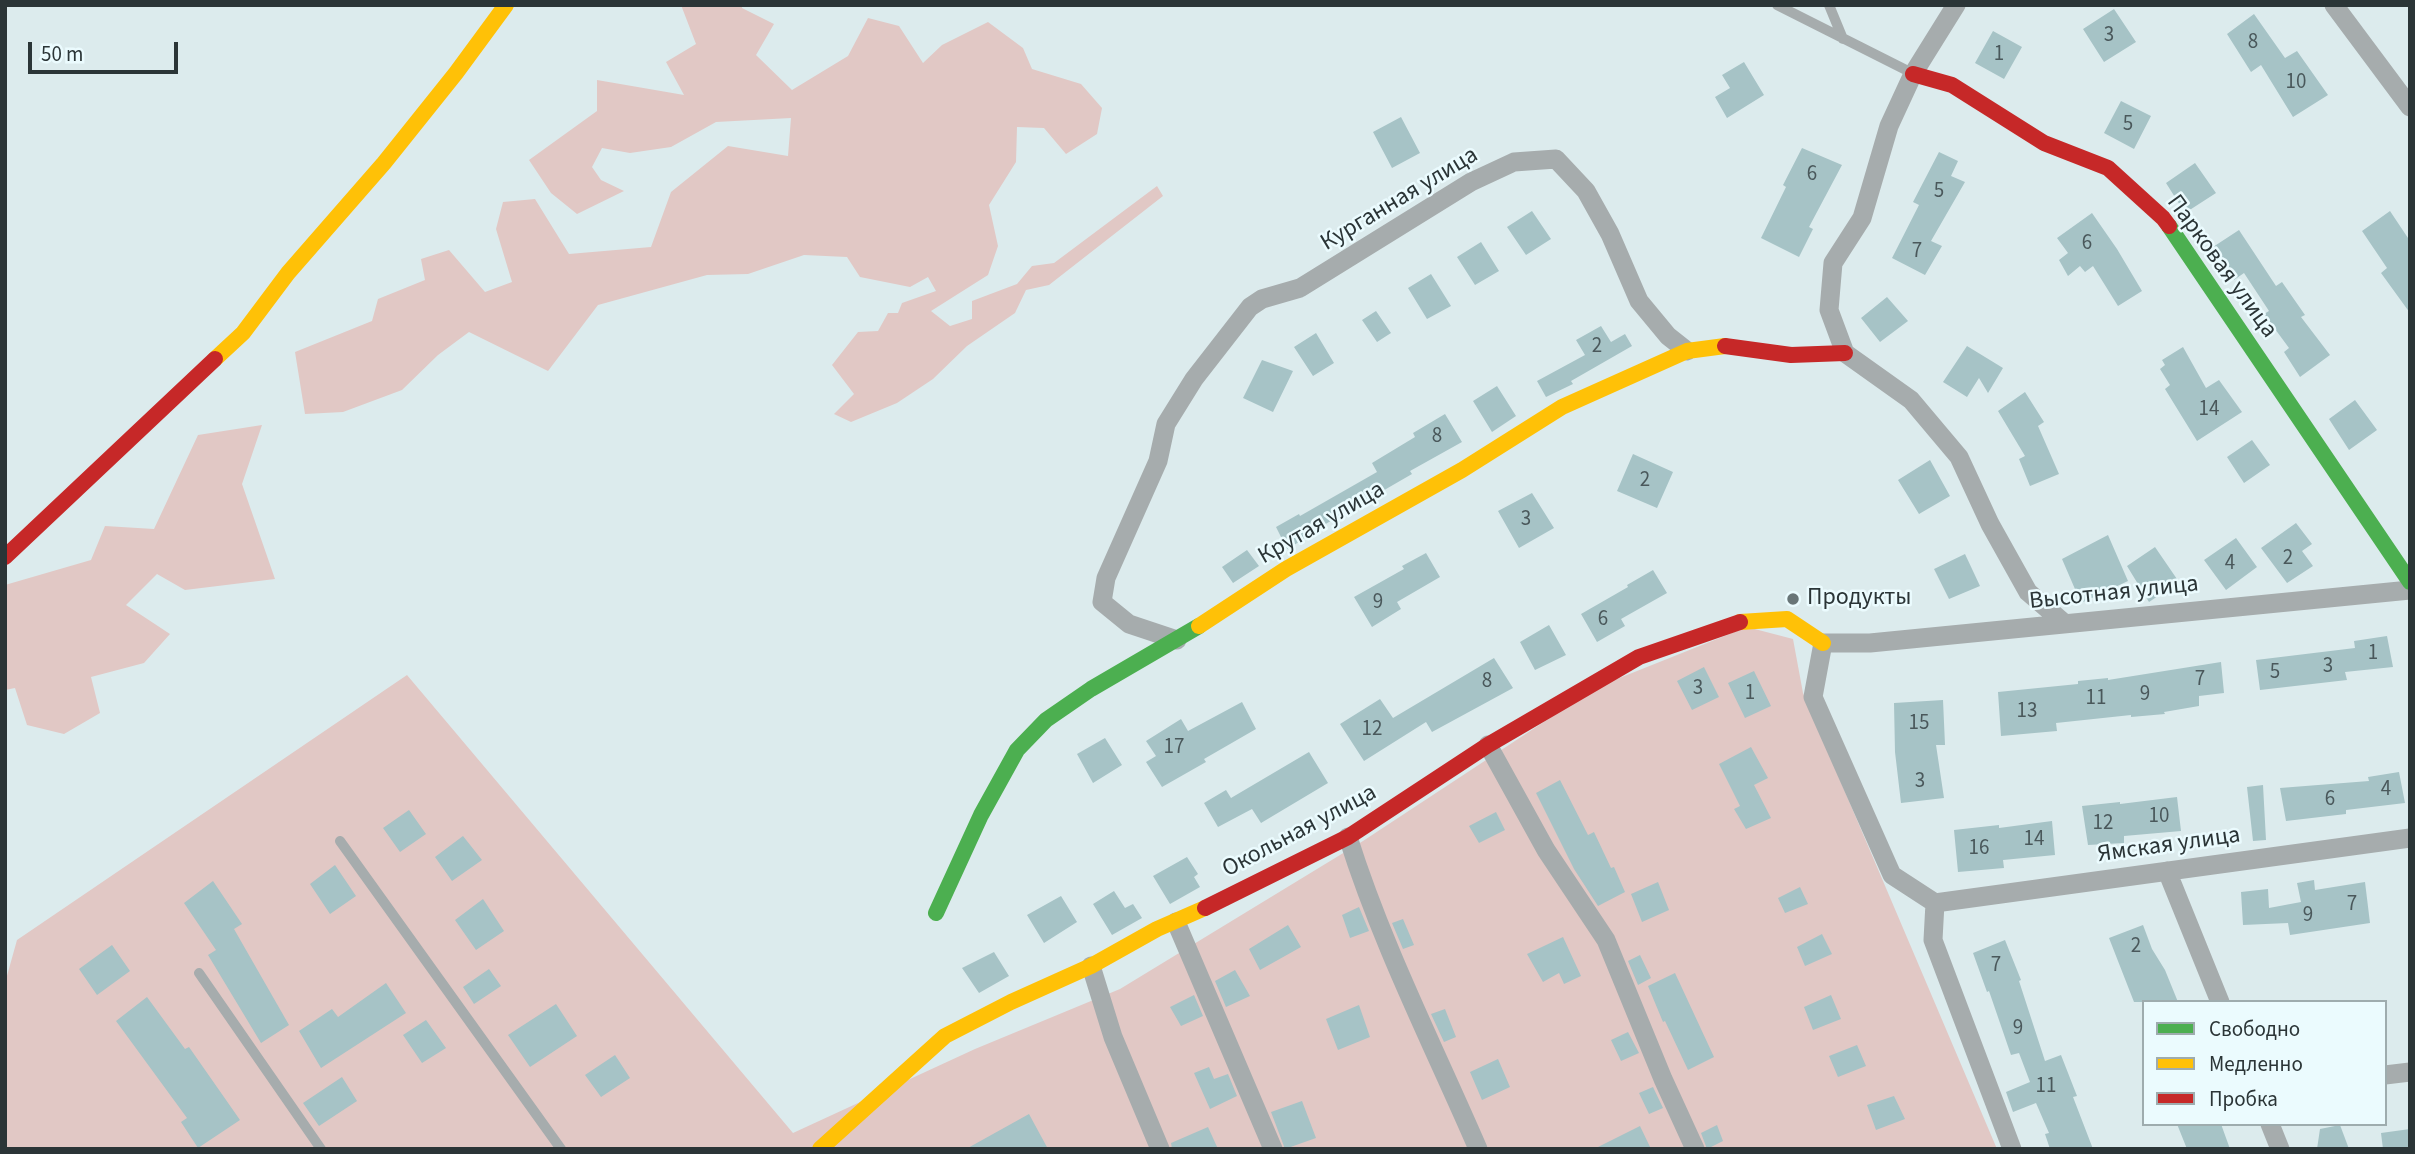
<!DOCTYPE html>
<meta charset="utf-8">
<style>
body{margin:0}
#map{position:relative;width:2415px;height:1154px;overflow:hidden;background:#dcebed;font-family:"Source Sans 3",sans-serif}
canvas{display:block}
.frame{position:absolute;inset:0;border:7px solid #2b3537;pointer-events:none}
.legend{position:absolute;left:2142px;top:1000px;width:245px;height:126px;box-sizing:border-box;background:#ebfbfe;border:2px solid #9eacae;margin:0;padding:9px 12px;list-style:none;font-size:21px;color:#2b3537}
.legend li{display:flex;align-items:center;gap:14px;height:35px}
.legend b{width:35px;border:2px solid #9eacae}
.scale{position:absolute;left:28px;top:42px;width:150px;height:32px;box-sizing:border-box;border:4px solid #2b3537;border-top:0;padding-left:9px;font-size:21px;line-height:24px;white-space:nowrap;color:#2b3537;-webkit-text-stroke:5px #ebfbfe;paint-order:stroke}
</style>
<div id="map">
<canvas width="2415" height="1154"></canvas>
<div class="frame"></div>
<ul class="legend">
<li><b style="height:9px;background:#4caf50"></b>Свободно</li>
<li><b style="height:9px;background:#ffc107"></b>Медленно</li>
<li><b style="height:9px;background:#c62828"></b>Пробка</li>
</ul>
<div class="scale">50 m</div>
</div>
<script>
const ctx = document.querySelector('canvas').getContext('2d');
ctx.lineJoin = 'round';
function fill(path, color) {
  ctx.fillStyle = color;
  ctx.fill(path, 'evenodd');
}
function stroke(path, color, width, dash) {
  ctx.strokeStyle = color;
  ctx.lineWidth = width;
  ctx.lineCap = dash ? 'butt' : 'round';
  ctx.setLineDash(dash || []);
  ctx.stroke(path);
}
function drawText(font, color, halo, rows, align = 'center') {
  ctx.font = font + ' "Source Sans 3",sans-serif';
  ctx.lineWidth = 5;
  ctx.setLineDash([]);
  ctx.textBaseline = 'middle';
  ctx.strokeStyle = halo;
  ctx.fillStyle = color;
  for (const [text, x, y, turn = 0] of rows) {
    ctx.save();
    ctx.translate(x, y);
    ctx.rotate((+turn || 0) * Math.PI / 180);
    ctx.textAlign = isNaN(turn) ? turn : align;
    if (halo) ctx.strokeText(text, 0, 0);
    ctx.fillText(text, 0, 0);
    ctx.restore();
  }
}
fill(new Path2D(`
 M681 5H742V8L774 24 756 55 792 90 848 56 868 18 899 26 923 63 942 45 988 22 1023 48 1032 69 1081 84 1102 108 1097 134 1066 154 1044 128 1017 127 1016 162 989 205 998 246 988 275 931 311 950 326 972 319V301L1017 284 1032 266 1054 263 1157 186 1163 196 1049 285 1026 290 1015 313 967 346 933 379 897 403 851 422 834 414 854 394 832 365 858 332 878 331 888 313H898L902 303 936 291 928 277 910 287 860 277 847 257 804 255 748 274 707 275 598 305 548 371 469 332 438 355 402 390 343 412 305 414 295 352 372 321 378 299 425 280 421 259 449 250 485 292 512 282 496 229 503 202 535 199 569 254 651 247 671 192 728 146 788 156 791 118 716 122 671 147 630 153 602 148 592 167 601 180 624 191 577 214 551 193 529 160 597 111V80L684 95 666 62 696 44Z
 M262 425 242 484 275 579 185 590 157 574 126 605 170 634 144 663 91 677 100 713 64 734 27 725 15 688 5 690V585L91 560 105 526 154 529 198 435Z
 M1747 627 1793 639 1803 693 1997 1149H5V983L17 940 407 675 793 1133 975 1049 1120 989 1363 841 1597 687Z`), '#e1c8c5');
fill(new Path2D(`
 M2114 9 2136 42 2104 62 2083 29Z
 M2254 14 2285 58 2297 51 2328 95 2293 117 2261 65 2251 72 2227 34Z
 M1993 31 2022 47 2004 79 1975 63Z
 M1744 62 1764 95 1727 118 1715 97 1730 88 1722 75Z
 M2121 101 2151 116 2134 149 2104 133Z
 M1401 117 1420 153 1392 168 1373 132Z
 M1802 148 1842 165 1809 227 1813 229 1799 257 1761 238 1786 187 1783 185Z
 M1939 152 1958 161 1951 176 1965 182 1931 241 1942 246 1925 275 1892 258 1919 205 1913 202Z
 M2195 163 2216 193 2185 213 2166 183Z
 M1532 211 1551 239 1526 255 1507 227Z
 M2390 211 2410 241V313L2381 273 2387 268 2362 231Z
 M2092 213 2117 249 2142 291 2118 306 2093 266 2085 272 2080 266 2068 276 2059 260 2068 253 2057 238Z
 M2239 230 2276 286 2282 282 2305 315 2301 317 2330 355 2300 377 2284 352 2289 348 2264 314 2269 311 2244 273 2234 280 2213 247Z
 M1481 242 1499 271 1475 285 1457 257Z
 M1431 274 1451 306 1427 319 1408 288Z
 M1887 297 1908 321 1880 342 1861 318Z
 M1376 311 1391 333 1377 342 1362 320Z
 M1601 326 1611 342 1625 334 1632 346 1571 381 1573 384 1546 397 1537 381 1585 355 1576 340Z
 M1316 333 1334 363 1313 376 1294 347Z
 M1967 346 2003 368 1988 393 1979 378 1967 397 1943 382Z
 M2183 347 2206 388 2219 380 2242 412 2197 441 2165 389 2170 385 2160 369 2165 365 2162 360Z
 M1262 360 1293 371 1273 412 1243 398Z
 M1497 386 1516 416 1492 432 1473 401Z
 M2025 392 2044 422 2038 426 2059 474 2030 486 2019 459 2025 456 1998 411Z
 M2355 400 2377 430 2349 450 2329 419Z
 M1445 414 1462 442 1410 471 1412 474 1310 533 1311 535 1287 549 1276 527 1299 514 1300 516 1377 472 1372 463 1415 437 1413 433Z
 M2252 440 2270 465 2244 483 2227 457Z
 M1633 454 1673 472 1657 508 1617 491Z
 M1930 460 1950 496 1919 514 1898 480Z
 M1532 493 1554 528 1519 548 1498 511Z
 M2296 523 2312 544 2302 551 2313 566 2287 583 2261 548Z
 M2108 535 2128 581 2081 603 2062 559Z
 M2236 538 2257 567 2226 590 2204 560Z
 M2155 547 2179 582 2149 602 2127 566Z
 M1247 550 1259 566 1233 583 1222 567Z
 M1426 553 1440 577 1397 602 1401 609 1372 627 1354 597 1404 569 1402 566Z
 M1965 554 1980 586 1949 599 1934 569Z
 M1653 570 1667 593 1621 619 1625 626 1597 642 1581 614 1628 587 1627 585Z
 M1549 625 1566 655 1535 670 1520 642Z
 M2387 636 2393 667 2345 672 2347 680 2260 690 2256 660 2355 648 2354 641Z
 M1494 658 1513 688 1432 732 1426 722 1364 761 1340 724 1380 699 1393 718Z
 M2221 662 2224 693 2199 696V706L2164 712 2165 714 2131 717V715L2056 723 2057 731 2001 736 1998 692 2078 684V681L2108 678V680Z
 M1704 667 1719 697 1692 710 1677 681Z
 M1754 671 1771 706 1745 718 1728 683Z
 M1943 700 1945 745H1936L1944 798 1901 803 1895 752 1894 703Z
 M1242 702 1256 729 1204 759 1206 762 1162 787 1146 762 1156 756 1146 741 1181 719 1188 731Z
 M1105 738 1122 765 1093 783 1077 754Z
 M1751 747 1768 778 1754 785 1771 818 1746 829 1734 809 1740 806 1719 764Z
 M1309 752 1328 783 1261 823 1252 809 1218 827 1204 803 1226 790 1231 798Z
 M2399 772 2405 803 2346 810V814L2286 821 2280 788 2369 781 2368 777Z
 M1560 780 1588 835 1594 832 1611 868 1614 867 1625 892 1598 906 1574 869 1536 793Z
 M2263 785 2266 840 2253 841 2247 787Z
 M2177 797 2181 831 2124 836V843L2088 845 2082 806 2120 802V804Z
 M409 810 426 834 400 852 383 828Z
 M1496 812 1505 830 1479 843 1469 826Z
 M2052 821 2055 855 2003 860 2004 868 1958 872 1954 830 1999 825V828Z
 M463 836 482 860 452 881 435 857Z
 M1187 857 1198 874 1194 877 1200 887 1170 904 1153 876Z
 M335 865 356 896 330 914 310 884Z
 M2314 880 2315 890 2365 882 2370 923 2290 935 2288 923 2243 925 2241 892 2268 889 2269 908 2301 902 2297 883Z
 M213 881 242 924 234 929 289 1025 261 1043 208 955 216 950 184 903Z
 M1658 882 1669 910 1642 922 1631 894Z
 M1800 887 1808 904 1785 913 1778 898Z
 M1114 891 1125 908 1133 904 1142 918 1112 935 1093 904Z
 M1061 896 1077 922 1044 943 1027 915Z
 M483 899 504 931 476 950 455 920Z
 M1359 907 1369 931 1350 938 1342 915Z
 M1403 919 1414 945 1403 949 1392 923Z
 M1288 925 1301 947 1260 970 1249 949Z
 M2143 925 2152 949 2165 970 2178 1002H2134L2109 938Z
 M1822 934 1832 954 1805 966 1797 947Z
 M1563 937 1581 976 1564 984 1559 973 1543 982 1527 954Z
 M2005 940 2021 980 2019 981 2045 1061 2061 1055 2077 1096 2073 1097 2093 1149H2050L2045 1134 2049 1133 2036 1103 2013 1112 2006 1092 2030 1082 2019 1053 2011 1055 1989 991 1987 992 1973 953Z
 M112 945 130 971 97 995 79 969Z
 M994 952 1009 976 979 993 962 968Z
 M1640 955 1651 978 1638 985 1628 961Z
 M489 969 501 986 474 1004 463 987Z
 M1235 970 1250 996 1226 1007 1215 981Z
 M1675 973 1714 1057 1688 1070 1665 1021 1663 1022 1648 986Z
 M386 983 406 1013 321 1068 299 1031 332 1009 338 1017Z
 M1194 995 1203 1016 1181 1026 1170 1007Z
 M1831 995 1841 1019 1813 1030 1804 1007Z
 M147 997 185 1049 189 1047 240 1120 198 1148 181 1122 187 1118 116 1021Z
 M556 1004 577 1036 530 1067 508 1035Z
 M1359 1005 1370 1037 1338 1050 1326 1019Z
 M1445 1009 1456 1037 1444 1042 1431 1014Z
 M426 1020 446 1048 422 1063 403 1035Z
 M1628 1032 1639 1053 1621 1061 1611 1040Z
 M1857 1045 1866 1066 1838 1077 1829 1056Z
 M615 1055 630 1078 601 1097 585 1075Z
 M1498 1059 1510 1087 1482 1100 1470 1072Z
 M1209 1067 1214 1079 1228 1074 1237 1096 1210 1109 1194 1073Z
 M342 1077 357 1101 319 1126 303 1103Z
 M1653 1087 1663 1108 1649 1114 1639 1093Z
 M1894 1096 1905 1119 1876 1130 1867 1105Z
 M1302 1101 1316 1138 1285 1149 1271 1112Z
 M1029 1114 1048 1149H966Z
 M2177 1124H2221L2230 1149H2187Z
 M1717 1125 1723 1141 1707 1149 1701 1133Z
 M2340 1125 2349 1149H2317L2320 1129Z
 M1640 1126 1651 1149H1594Z
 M1208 1127 1218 1149H1172L1171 1143Z
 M2410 1129V1149H2383L2381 1133Z`), '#a6c3c6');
stroke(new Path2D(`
 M1777 5 1912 73
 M1829 5 1843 39
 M340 841 561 1149
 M199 973 321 1149`), '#a6acad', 10);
stroke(new Path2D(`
 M1956 5 1913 74 1889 126 1862 218 1833 263 1829 310 1845 353 1911 400 1959 457 1990 524 2028 592 2064 623
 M2334 5 2410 107
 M1177 640 1129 624 1102 602 1106 578 1158 461 1166 424 1194 379 1250 307 1262 299 1300 288 1471 182 1514 162 1556 159 1586 191 1610 234 1639 301 1668 336 1687 351
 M1488 745 1546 850 1606 940 1663 1079 1695 1149
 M1348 837C1382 945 1433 1045 1478 1149
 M2167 871 2220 1002
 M1935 903 2410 838
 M1176 922 1273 1149
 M1091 966 1113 1037 1160 1149
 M2385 1075 2410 1072
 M2270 1124 2280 1149
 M2012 1149 1933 940 1935 903 1892 875 1813 697 1823 643H1870L2410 590`), '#a6acad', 19);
stroke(new Path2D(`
 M2169 226 2410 582
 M936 913 981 815 1017 750 1046 720 1091 689 1199 626`), '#4caf50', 16);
stroke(new Path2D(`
 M215 359 243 333 288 273 384 163 456 73 506 5
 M1740 622 1787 619 1823 643
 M1199 626 1286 569 1462 470 1562 407 1687 351 1725 346
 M820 1149 945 1036 1011 1002 1091 966 1157 929 1205 908`), '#ffc107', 16);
stroke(new Path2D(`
 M1913 74 1952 85 2044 143 2108 168 2163 218 2169 226
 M1725 346 1791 355 1845 353
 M5 557 215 359
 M1205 908 1348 837 1488 745 1639 657 1740 622`), '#c62828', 16);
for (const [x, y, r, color] of [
 [1793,599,7,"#697577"]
]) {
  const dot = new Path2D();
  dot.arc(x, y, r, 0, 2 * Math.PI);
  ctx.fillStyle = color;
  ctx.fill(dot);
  stroke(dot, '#ebfbfe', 2.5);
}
drawText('21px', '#4a585b', null, [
 ["3",2109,36],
 ["8",2253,43],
 ["1",1999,55],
 ["10",2296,83],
 ["5",2128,125],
 ["6",1812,175],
 ["5",1939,192],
 ["6",2087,244],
 ["7",1917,252],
 ["2",1597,347],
 ["14",2209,410],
 ["8",1437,437],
 ["2",1645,481],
 ["3",1526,520],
 ["2",2288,559],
 ["4",2230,564],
 ["9",1378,603],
 ["6",1603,620],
 ["1",2373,654],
 ["3",2328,667],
 ["5",2275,673],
 ["7",2200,680],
 ["8",1487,682],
 ["3",1698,689],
 ["1",1750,694],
 ["9",2145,695],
 ["11",2096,699],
 ["13",2027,712],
 ["15",1919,724],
 ["12",1372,730],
 ["17",1174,748],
 ["3",1920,782],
 ["4",2386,790],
 ["6",2330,800],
 ["10",2159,817],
 ["12",2103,824],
 ["14",2034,840],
 ["16",1979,849],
 ["7",2352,905],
 ["9",2308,916],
 ["2",2136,947],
 ["7",1996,966],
 ["9",2018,1029],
 ["11",2046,1087]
]);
drawText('24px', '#2b3537', '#ebfbfe', [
 ["Курганная улица",1400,200,-31],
 ["Парковая улица",2221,267,54],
 ["Крутая улица",1322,524,-30],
 ["Высотная улица",2114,594,-6],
 ["Окольная улица",1300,832,-28],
 ["Ямская улица",2169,846,-8]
]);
drawText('24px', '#2b3537', '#ebfbfe', [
 ["Продукты",1807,599]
], 'left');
</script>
